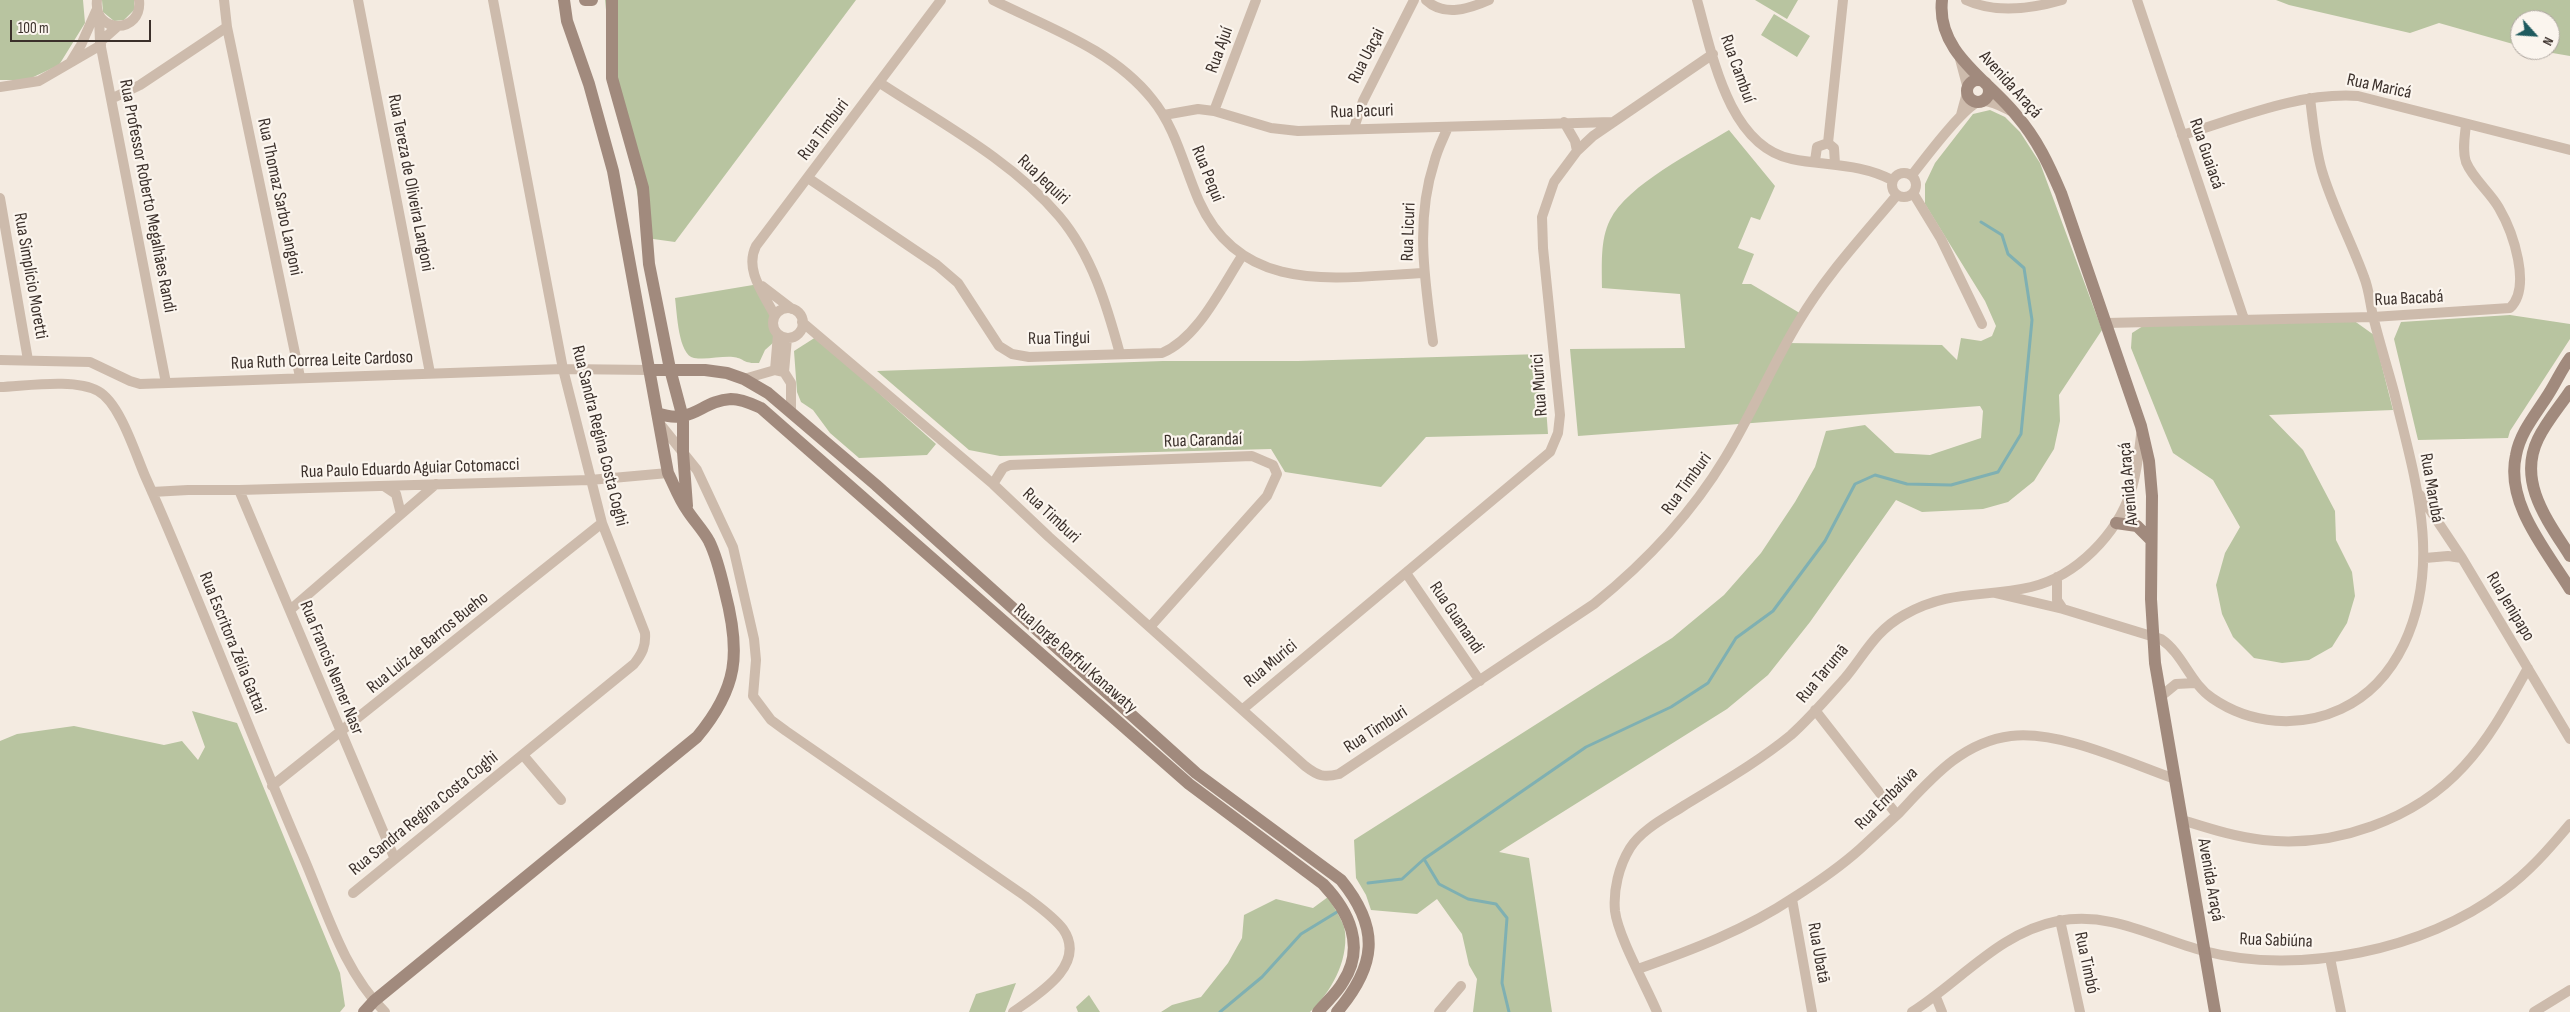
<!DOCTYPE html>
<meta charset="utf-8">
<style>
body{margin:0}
#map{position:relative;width:2570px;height:1012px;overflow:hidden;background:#f4ebe1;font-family:"Sofia Sans Condensed",sans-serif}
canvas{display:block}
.north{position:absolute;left:2510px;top:10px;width:50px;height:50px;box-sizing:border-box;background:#fbf5ee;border:1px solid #aea6a0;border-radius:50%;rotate:116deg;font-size:14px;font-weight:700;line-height:20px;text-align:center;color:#3b302b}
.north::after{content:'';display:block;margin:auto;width:18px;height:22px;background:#1f5a5e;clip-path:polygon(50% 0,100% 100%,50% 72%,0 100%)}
.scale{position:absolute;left:10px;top:20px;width:141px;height:22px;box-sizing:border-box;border:2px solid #3b302b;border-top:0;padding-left:6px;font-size:15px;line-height:18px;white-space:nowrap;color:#3b302b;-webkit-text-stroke:4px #fbf5ee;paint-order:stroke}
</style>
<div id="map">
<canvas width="2570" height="1012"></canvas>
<div class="north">N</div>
<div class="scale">100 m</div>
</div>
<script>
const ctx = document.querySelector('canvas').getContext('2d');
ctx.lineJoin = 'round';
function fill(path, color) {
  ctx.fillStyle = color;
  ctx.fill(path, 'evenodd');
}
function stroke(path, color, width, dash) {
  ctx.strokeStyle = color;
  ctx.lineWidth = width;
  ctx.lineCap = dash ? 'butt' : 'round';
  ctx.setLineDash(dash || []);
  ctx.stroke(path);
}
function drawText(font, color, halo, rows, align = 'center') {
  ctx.font = font + ' "Sofia Sans Condensed",sans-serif';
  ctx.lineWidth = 4.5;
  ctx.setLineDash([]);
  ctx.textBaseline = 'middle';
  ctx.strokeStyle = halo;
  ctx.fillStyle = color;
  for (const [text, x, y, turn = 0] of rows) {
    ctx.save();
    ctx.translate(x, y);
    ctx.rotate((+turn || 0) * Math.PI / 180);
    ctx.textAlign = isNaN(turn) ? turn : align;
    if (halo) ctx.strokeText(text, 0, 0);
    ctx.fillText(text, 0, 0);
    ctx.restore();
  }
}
fill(new Path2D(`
 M0 0H83L85 23 59 65 27 80H0Z
 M102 0H134V10L124 20 114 21 103 12Z
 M605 0H856L675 242 646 238 611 59Z
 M1755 0H1798L1787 19Z
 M2276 0H2570V56L2535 50H2550V20H2520V46L2439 23 2410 33 2289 5Z
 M1774 14 1810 36 1797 57 1761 35Z
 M1990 110 2005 117 2020 132 2040 163 2102 330 2059 395 2060 421 2054 449 2034 481 2008 502 1983 509 1922 512 1896 500 1810 622 1768 675 1727 709 1499 852 1529 858 1552 1012H1473L1477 979 1469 965 1462 934 1437 899 1417 914 1371 910 1366 895 1356 878 1354 840 1672 638 1724 595 1761 553 1795 502 1815 467 1826 431 1865 425 1895 453 1930 455 1981 438 1983 411 1980 406 1578 436 1570 349 1685 348 1680 294 1602 288C1602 265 1600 240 1610 220 1627 185 1695 151 1729 130L1775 186 1760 220 1751 217 1738 248 1754 254 1742 284H1751L1803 315 1786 343 1942 345 1957 360 1961 338 1981 341 1992 336 1996 326 1985 301 1925 204V184L1935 163 1973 114Z
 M759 284 771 313 774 342 765 350 759 363C743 364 744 358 733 357 721 356 707 360 694 358 678 355 677 312 675 298Z
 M2510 315 2570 324V339L2510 431 2508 438 2418 440 2394 339 2401 322Z
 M2353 320 2374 335 2393 410 2269 415 2303 450 2335 511 2336 540 2352 572 2355 596 2347 623 2332 647 2309 660 2282 663 2254 658 2233 637 2222 614 2216 585 2225 553 2240 527 2213 480 2173 453 2131 348 2132 333 2143 326Z
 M816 337 936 444 927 455 859 458 830 433 813 410 801 402 797 392 794 351Z
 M1542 354 1548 434 1426 437 1381 487 1285 472 1271 449 1000 456 969 450 877 371 1163 361H1298Z
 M192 711 237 723 340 973 345 1006 340 1012H0V741L17 734 74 726 164 745 182 741 198 760 205 747Z
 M1328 897C1333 907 1344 921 1345 932 1348 962 1331 992 1310 1012H1161L1172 1005 1201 997 1228 963 1242 938 1244 915 1276 899 1313 908Z
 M1016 983 1005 1012H969L976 994Z
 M1089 995 1100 1012H1078L1076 1007Z`), '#b8c4a0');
stroke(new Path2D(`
 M1424 859 1439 884 1468 899 1496 904 1507 918 1502 983 1509 1012
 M1368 883 1402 879 1424 859 1586 747 1671 707 1708 683 1736 638 1773 611 1825 541 1855 484 1875 475 1907 484 1951 485 1998 472 2021 434 2032 320 2024 268 2008 254 2002 235 1981 222
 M1220 1012 1262 977 1301 934 1337 912`), '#7fb0b2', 3);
stroke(new Path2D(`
 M97 0C93 35 143 34 139 0
 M224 0 227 27 300 377
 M358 0 430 373
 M993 0C1049 28 1112 49 1152 99 1176 128 1184 167 1199 201 1242 297 1339 277 1424 273
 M1426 0C1444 17 1469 9 1489 0
 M1697 0C1712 53 1728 146 1792 159 1826 166 1860 163 1892 180
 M1966 0C1996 14 2031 9 2062 0
 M2137 0 2244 319
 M99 16 100 42 166 383
 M100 42 118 26
 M1960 59 1968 89 1961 115
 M70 63 81 45 96 11
 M880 83C941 123 1011 160 1059 216 1092 255 1107 306 1120 354
 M0 87 39 81 101 45
 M113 98 140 85 227 27
 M1214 111 1256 0
 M1164 115 1198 109 1214 111 1271 128 1298 131 1612 122
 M1564 122 1575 141 1577 151
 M1354 128 1363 101 1414 0
 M2182 135C2239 118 2298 92 2358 96L2570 150
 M1828 143 1843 0
 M1815 161 1817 147 1828 143 1834 148 1835 164
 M1892 185a12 12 0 1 1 24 0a12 12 0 1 1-24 0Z
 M1912 175C1923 161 1965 104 1981 101 1991 100 2003 107 2011 111
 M808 178 937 265 958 283 999 346 1012 354 1029 357 1162 353C1198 338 1221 288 1242 256
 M1913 193 1941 239 1982 324
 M0 198 28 360
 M762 286 792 309
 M773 323a15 15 0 1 1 30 0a15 15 0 1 1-30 0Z
 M775 316C764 294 744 270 756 246L941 0
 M802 322 993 484 1049 537 1305 766C1318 776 1324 778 1339 774L1594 604C1646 562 1690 516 1725 458 1752 414 1772 365 1799 321 1826 275 1863 236 1897 195
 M2106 323 2373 317 2510 308C2532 287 2513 232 2499 208 2490 192 2473 179 2466 162 2462 150 2465 136 2466 124
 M1433 342C1425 282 1415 221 1434 163 1437 150 1443 139 1448 127
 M0 360 90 362 130 381 140 384 563 369 649 370
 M775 370 778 334
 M784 372 787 338
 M744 379 775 370 784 372 791 383V411
 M0 387C26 386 75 378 98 391 120 403 135 453 145 476 201 601 248 730 303 856 326 909 343 971 385 1012
 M660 424 697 470 733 547 754 639 756 660 753 696 771 720 786 731 1025 896C1038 906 1053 916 1063 929 1088 965 1037 995 1013 1012
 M993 484 1003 468 1010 465 1252 456 1273 465 1277 474 1267 496 1150 627
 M384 486 396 494 401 514
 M239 490 394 857
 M152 492 188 490H239L590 480 668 473
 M2420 495 2462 558 2570 739
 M2425 558 2448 556 2462 558
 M1406 573 1480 681
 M2057 577V600L2063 609
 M1995 593 2063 609 2161 639C2183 654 2190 683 2212 698 2251 725 2300 728 2341 709 2371 695 2390 673 2404 644 2443 562 2414 475 2394 392 2387 366 2379 341 2373 316 2370 303 2369 289 2364 277 2351 241 2333 208 2322 171 2315 147 2313 122 2310 98
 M290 610 436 484
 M2160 697 2176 684 2195 683
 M1243 709 1550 452 1558 433 1560 415 1543 248 1542 217 1554 182 1577 151 1593 136 1713 54
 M1815 710 1897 815
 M523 755 561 800
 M272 786 602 523
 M2182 820C2208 828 2235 837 2263 840 2334 848 2415 820 2464 766 2491 737 2509 702 2528 668
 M353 893 634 664C642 654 646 646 645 633L602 523 563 369 493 0
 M1792 899 1812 1012
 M2060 920 2080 1012
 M2330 958 2341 1012
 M1638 969C1692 950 1745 930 1793 898 1815 884 1840 867 1860 849 1873 837 1886 825 1899 813 1931 779 1962 742 2011 736 2060 730 2129 763 2175 779
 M1936 997 1942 1012
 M1439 1012 1461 986
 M1657 1012C1646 986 1618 936 1615 911 1613 890 1619 866 1630 848 1642 829 1667 817 1685 805 1721 783 1758 762 1791 735 1810 718 1828 697 1845 678 1865 654 1875 631 1904 615 1950 589 1984 598 2031 587 2077 576 2117 534 2131 491 2137 472 2139 453 2141 435
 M1912 1012C1961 981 2000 932 2058 921 2112 911 2154 938 2204 951 2299 976 2425 950 2503 891 2529 872 2549 849 2570 824
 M2534 1012 2570 990`), '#cdbbac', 10);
stroke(new Path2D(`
 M585 0H592
 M612 0V78L643 188 649 264 670 369 683 418V452L687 506
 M1942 0C1936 53 1989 80 2017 116 2037 139 2049 165 2061 193L2141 426 2149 461 2152 496 2151 599 2155 663 2215 1012
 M1967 91a11 11 0 1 1 22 0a11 11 0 1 1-22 0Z
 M2570 358C2561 370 2555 385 2546 398 2535 415 2520 433 2516 455 2505 503 2546 550 2570 589
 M649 370H705L727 373 744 379 768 393 876 485 1196 773 1341 880C1381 929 1376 966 1337 1012
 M2570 391C2560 406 2546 422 2538 439 2517 482 2548 521 2570 556
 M657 413C693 426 700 401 731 399 742 399 752 404 761 408L1189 784 1323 884C1349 911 1366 947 1343 982 1337 993 1326 1002 1318 1012
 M2116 523 2137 526 2151 540
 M364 1012 374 1001 697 737C738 688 741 653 725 592 721 575 717 557 709 541 703 530 694 521 687 510 679 499 674 485 668 473L613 171 589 84 567 21 564 0`), '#a18a7d', 12);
drawText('18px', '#3b302b', '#fbf5ee', [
 ["Rua Ajuí",1220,50,-70],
 ["Rua Uaçai",1367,56,-63],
 ["Rua Cambuí",1737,69,70],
 ["Avenida Araçá",2010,85,48],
 ["Rua Maricá",2379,87,12],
 ["Rua Pacuri",1362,112,-2],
 ["Rua Timburi",824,130,-53],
 ["Rua Guaiacá",2206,154,71],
 ["Rua Pequi",1207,174,68],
 ["Rua Jequiri",1043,180,43],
 ["Rua Tereza de Oliveira Langoni",410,183,79],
 ["Rua Professor Roberto Megalhães Randi",147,196,79],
 ["Rua Thomaz Sarbo Langoni",279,197,78],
 ["Rua Licuri",1409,232,-88],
 ["Rua Simplício Moretti",30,276,80],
 ["Rua Bacabá",2409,299,-3],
 ["Rua Tingui",1059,339,-1],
 ["Rua Ruth Correa Leite Cardoso",322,361,-2],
 ["Rua Murici",1540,385,-94],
 ["Rua Sandra Regina Costa Coghi",599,436,76],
 ["Rua Carandaí",1203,441,-2],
 ["Rua Paulo Eduardo Aguiar Cotomacci",410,469,-2],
 ["Rua Timburi",1687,484,-54],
 ["Avenida Araçá",2129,484,-95],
 ["Rua Marubá",2431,488,80],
 ["Rua Timburi",1051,516,43],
 ["Rua Jenipapo",2510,607,59],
 ["Rua Guanandi",1456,618,56],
 ["Rua Escritora Zélia Gattai",232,643,68],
 ["Rua Luiz de Barros Bueho",428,643,-39],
 ["Rua Jorge Rafful Kanawaty",1075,659,41],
 ["Rua Murici",1271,664,-40],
 ["Rua Francis Nemer Nasr",331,668,68],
 ["Rua Tarumã",1823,674,-50],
 ["Rua Timburi",1376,730,-33],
 ["Rua Embaúva",1887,799,-45],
 ["Rua Sandra Regina Costa Coghi",424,814,-39],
 ["Avenida Araçá",2210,880,80],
 ["Rua Sabiúna",2276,941,2],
 ["Rua Ubatã",1818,953,80],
 ["Rua Timbó",2086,963,78]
]);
</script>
